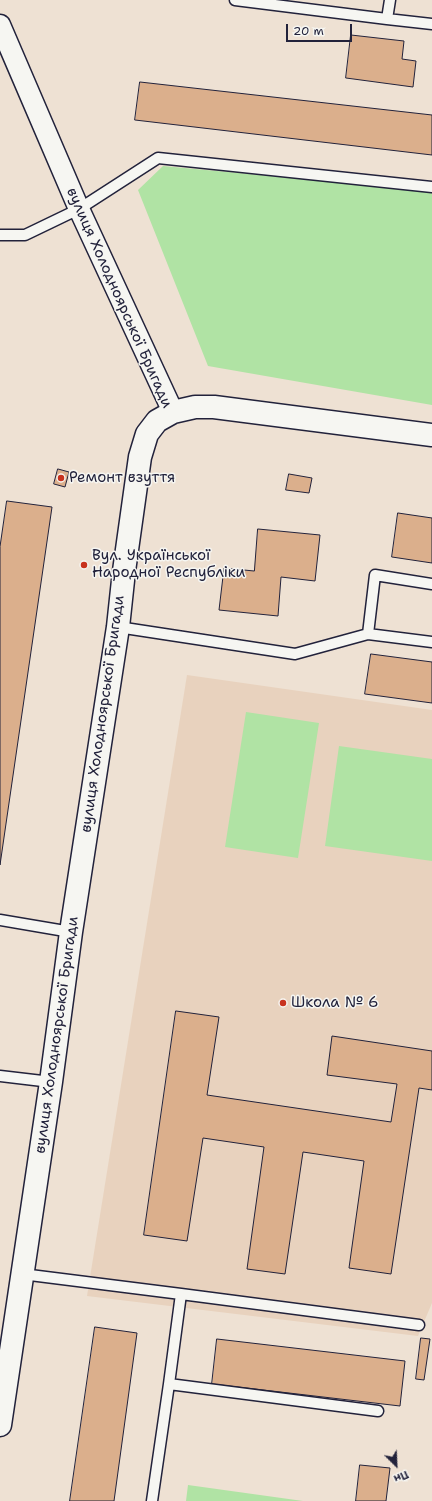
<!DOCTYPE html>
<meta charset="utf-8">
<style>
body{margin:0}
#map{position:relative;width:432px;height:1501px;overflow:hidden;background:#eee1d3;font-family:"Shantell Sans",sans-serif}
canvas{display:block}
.north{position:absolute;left:376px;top:1445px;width:40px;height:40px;-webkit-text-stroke:3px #f6f6f2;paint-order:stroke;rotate:156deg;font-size:11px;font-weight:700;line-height:16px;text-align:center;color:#22223b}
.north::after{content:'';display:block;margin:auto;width:14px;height:18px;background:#22223b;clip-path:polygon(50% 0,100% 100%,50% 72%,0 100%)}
.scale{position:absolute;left:286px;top:24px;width:66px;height:18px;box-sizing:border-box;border:2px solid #22223b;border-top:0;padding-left:5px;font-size:12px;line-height:14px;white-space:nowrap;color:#22223b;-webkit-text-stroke:3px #f6f6f2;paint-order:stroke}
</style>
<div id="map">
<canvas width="432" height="1501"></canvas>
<div class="north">Пн</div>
<div class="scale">20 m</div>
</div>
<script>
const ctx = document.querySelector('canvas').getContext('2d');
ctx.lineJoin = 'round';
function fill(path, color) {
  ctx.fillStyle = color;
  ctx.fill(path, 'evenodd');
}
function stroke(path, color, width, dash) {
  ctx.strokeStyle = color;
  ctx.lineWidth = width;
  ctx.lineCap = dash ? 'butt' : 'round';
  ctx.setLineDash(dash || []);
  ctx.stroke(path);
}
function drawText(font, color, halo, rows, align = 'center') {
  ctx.font = font + ' "Shantell Sans",sans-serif';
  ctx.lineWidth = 3;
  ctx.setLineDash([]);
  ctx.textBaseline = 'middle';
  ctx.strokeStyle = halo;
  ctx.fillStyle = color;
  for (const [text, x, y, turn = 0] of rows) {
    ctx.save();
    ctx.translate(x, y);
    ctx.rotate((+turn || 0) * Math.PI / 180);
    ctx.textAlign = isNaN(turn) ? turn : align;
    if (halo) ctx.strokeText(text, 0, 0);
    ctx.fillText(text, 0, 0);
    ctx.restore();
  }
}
fill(new Path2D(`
 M187 675 432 710V1303L418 1336 87 1296Z`), '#e8d2be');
fill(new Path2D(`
 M163 166 432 191V405L208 366 138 190Z
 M246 712 319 723 298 858 225 847Z
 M339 746 432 759V861L325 846Z
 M188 1485 303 1501H186Z`), '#b0e3a4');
const building = new Path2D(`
 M351 35 404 41 402 59 416 61 413 87 346 78Z
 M140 82 432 115V155L135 120Z
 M58 469 69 472 65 487 54 484Z
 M289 474 312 478 309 493 286 490Z
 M7 501 52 507 0 865V547Z
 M398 513 432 518V563L392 557Z
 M258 529 320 535 315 581 281 577 278 616 219 610 224 568 254 571Z
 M371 654 432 662V703L365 694Z
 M176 1011 219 1017 207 1095 391 1122 397 1084 327 1075 332 1036 432 1051V1090L419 1088 391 1274 349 1268 364 1161 303 1152 285 1274 247 1269 264 1147 203 1138 187 1241 144 1235Z
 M95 1327 137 1333 114 1501H70Z
 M421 1338 430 1339 424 1380 416 1379Z
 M217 1339 405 1361 400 1406 212 1384Z
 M360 1465 390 1468 386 1501H356Z`);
fill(building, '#dbaf8c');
stroke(building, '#22223b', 1);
const lane = new Path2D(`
 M235 0 387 19
 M390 0 387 19 432 24
 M0 235H25L79 209 158 158 432 187
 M118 627 295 654 368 634 432 642
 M368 634 375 575 432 584
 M0 920 71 932
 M0 1076 51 1082
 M22 1274 181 1294 169 1384 152 1501
 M181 1294 419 1325
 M169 1384 378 1411`);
const street = new Path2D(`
 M0 25 79 209 173 412`);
const secondary = new Path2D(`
 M0 1425 51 1082 71 932 118 627 124 571 140 457 147 434 157 421 173 412 195 407H214L432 435`);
stroke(lane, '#22223b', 13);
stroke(street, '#22223b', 23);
stroke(secondary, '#22223b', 25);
stroke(lane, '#f6f6f2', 10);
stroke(street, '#f6f6f2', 20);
stroke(secondary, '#f6f6f2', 22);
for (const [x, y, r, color] of [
 [61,478,4,"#c8321e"],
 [84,565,4,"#c8321e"],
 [283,1003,4,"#c8321e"]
]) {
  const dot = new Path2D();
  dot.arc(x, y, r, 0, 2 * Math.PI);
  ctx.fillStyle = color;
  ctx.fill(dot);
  stroke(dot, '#f6f6f2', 1.5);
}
drawText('15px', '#22223b', '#f6f6f2', [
 ["вулиця Холодноярської Бригади",119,298,66],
 ["вулиця Холодноярської Бригади",103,714,-82],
 ["вулиця Холодноярської Бригади",57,1035,-82]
]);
drawText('15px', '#22223b', '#f6f6f2', [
 ["Ремонт взуття",69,478],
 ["Вул. Української",92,556],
 ["Народної Республіки",92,573],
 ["Школа № 6",291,1003]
], 'left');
</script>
